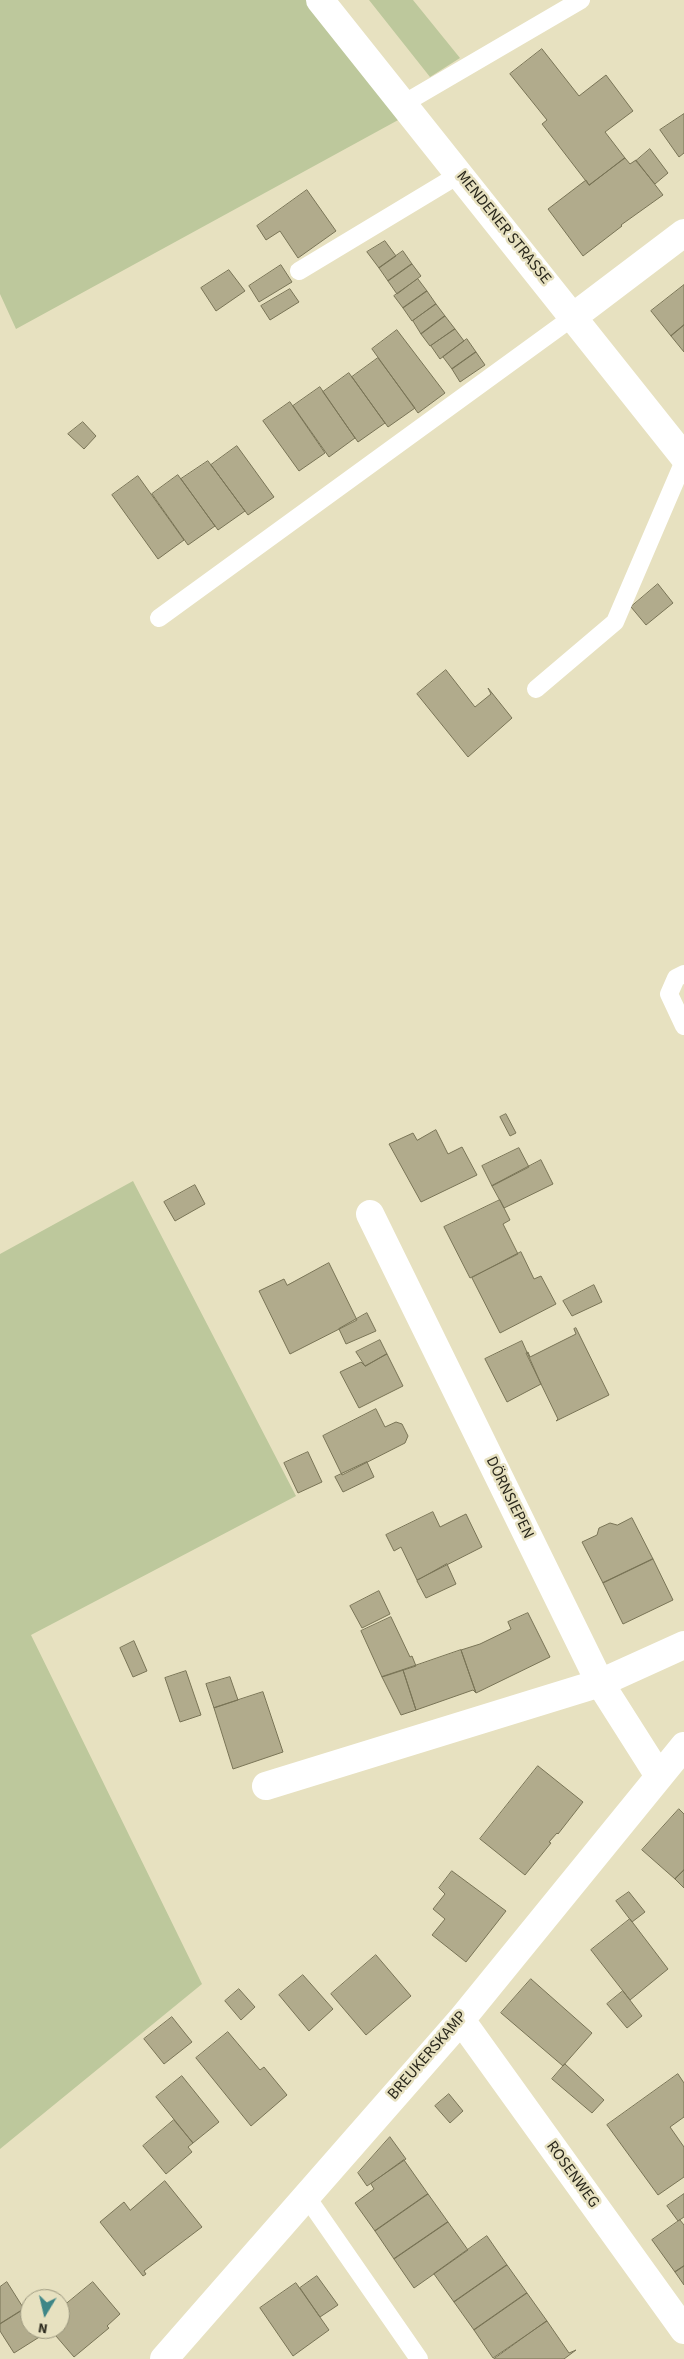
<!DOCTYPE html>
<meta charset="utf-8">
<style>
body{margin:0}
#map{position:relative;width:684px;height:2359px;overflow:hidden;background:#e7e1c0;font-family:"Source Sans 3",sans-serif}
canvas{display:block}
.north{position:absolute;left:20px;top:2289px;width:50px;height:50px;box-sizing:border-box;background:#e7e1c0;border:1px solid #9b977e;border-radius:50%;rotate:189deg;font-size:14px;font-weight:700;line-height:20px;text-align:center;color:#2a281c}
.north::after{content:'';display:block;margin:auto;width:18px;height:22px;background:#3e8687;clip-path:polygon(50% 0,100% 100%,50% 72%,0 100%)}
</style>
<div id="map">
<canvas width="684" height="2359"></canvas>
<div class="north">N</div>
</div>
<script>
const ctx = document.querySelector('canvas').getContext('2d');
ctx.lineJoin = 'round';
function fill(path, color) {
  ctx.fillStyle = color;
  ctx.fill(path, 'evenodd');
}
function stroke(path, color, width, dash) {
  ctx.strokeStyle = color;
  ctx.lineWidth = width;
  ctx.lineCap = dash ? 'butt' : 'round';
  ctx.setLineDash(dash || []);
  ctx.stroke(path);
}
function drawText(font, color, halo, rows, align = 'center') {
  ctx.font = font + ' "Source Sans 3",sans-serif';
  ctx.lineWidth = 5;
  ctx.setLineDash([]);
  ctx.textBaseline = 'middle';
  ctx.strokeStyle = halo;
  ctx.fillStyle = color;
  for (const [text, x, y, turn = 0] of rows) {
    ctx.save();
    ctx.translate(x, y);
    ctx.rotate((+turn || 0) * Math.PI / 180);
    ctx.textAlign = isNaN(turn) ? turn : align;
    if (halo) ctx.strokeText(text, 0, 0);
    ctx.fillText(text, 0, 0);
    ctx.restore();
  }
}
fill(new Path2D(`
 M0 0H320L411 113 16 329 0 294Z
 M369 0H413L460 58 430 77Z
 M133 1181 296 1496 31 1635 202 1984 0 2149V1254Z`), '#bdc89c');
const building = new Path2D(`
 M542 49 579 96 606 75 633 111 605 132 625 158 589 185 542 124 547 120 510 74Z
 M684 114V153L679 157 660 130Z
 M650 149 668 173 655 184 636 161Z
 M625 158 630 164 636 160 663 195 621 225 622 226 583 256 548 209 586 180 589 185Z
 M307 190 336 231 298 258 280 231 266 240 257 226Z
 M385 241 396 256 379 268 367 252Z
 M403 251 412 264 388 281 379 268Z
 M412 264 421 276 397 294 388 281Z
 M281 265 292 282 259 302 249 286Z
 M229 270 245 291 216 311 201 288Z
 M418 279 427 291 403 308 394 296Z
 M684 285V325L671 336 651 311Z
 M290 289 299 302 270 320 261 306Z
 M427 291 436 304 412 321 403 308Z
 M436 304 445 316 421 334 413 321Z
 M445 316 455 329 430 346 421 334Z
 M684 325V352L671 336Z
 M455 329 464 341 440 359 431 346Z
 M397 330 445 393 418 413 372 349Z
 M467 339 476 352 452 369 443 357Z
 M476 352 485 365 460 382 452 369Z
 M378 358 415 408 388 427 352 377Z
 M349 373 385 423 358 442 323 392Z
 M320 387 355 438 329 457 293 406Z
 M290 402 325 453 299 471 263 421Z
 M83 422 96 436 84 449 68 434Z
 M237 446 274 497 248 515 211 465Z
 M208 461 245 511 218 530 181 479Z
 M178 475 215 526 188 545 152 494Z
 M138 476 184 540 158 559 112 495Z
 M658 584 673 603 646 625 631 607Z
 M446 670 475 707 491 694 488 688 512 718 468 757 417 694Z
 M506 1114 516 1133 510 1136 500 1117Z
 M436 1130 448 1154 462 1147 477 1175 421 1202 389 1144 413 1133 417 1140Z
 M519 1148 529 1167 492 1186 482 1166Z
 M541 1160 553 1184 504 1208 492 1186Z
 M195 1185 205 1204 175 1221 164 1202Z
 M500 1200 510 1220 503 1224 518 1254 470 1278 444 1227Z
 M521 1252 534 1279 541 1276 556 1304 500 1333 472 1278Z
 M329 1263 357 1320 290 1354 259 1291 284 1279 287 1285Z
 M594 1285 602 1302 572 1316 563 1301Z
 M367 1313 376 1331 346 1344 339 1329Z
 M576 1328 609 1395 556 1421 558 1419 526 1353 528 1352 530 1357 576 1334 574 1329Z
 M380 1340 387 1354 365 1366 356 1352Z
 M522 1341 541 1384 507 1402 485 1359Z
 M387 1354 403 1386 359 1408 340 1372 361 1362 365 1366Z
 M376 1409 385 1427 396 1422 402 1424 408 1436 405 1443 342 1475 323 1436Z
 M308 1452 322 1482 298 1493 284 1463Z
 M367 1462 374 1477 343 1492 335 1477Z
 M433 1512 440 1527 466 1514 482 1547 417 1580 401 1547 394 1551 386 1535Z
 M632 1518 653 1559 603 1583 582 1542 597 1535 599 1528 610 1523 617 1525Z
 M653 1559 673 1600 623 1624 603 1583Z
 M447 1564 456 1584 426 1598 417 1581Z
 M379 1591 390 1614 362 1628 350 1606Z
 M528 1613 550 1657 476 1693 461 1650 480 1644 511 1629 508 1622Z
 M391 1617 410 1657 412 1656 416 1666 382 1677 361 1631Z
 M134 1641 147 1671 133 1677 120 1648Z
 M461 1650 476 1693 473 1690 416 1710 403 1670Z
 M403 1670 416 1710 401 1715 382 1677Z
 M186 1671 201 1715 180 1722 165 1678Z
 M230 1677 238 1700 214 1708 206 1684Z
 M263 1692 283 1752 233 1769 214 1708Z
 M538 1766 583 1802 558 1834 557 1833 549 1842 551 1843 525 1875 480 1839Z
 M679 1809 684 1814V1870L675 1879 642 1850Z
 M684 1870V1888L675 1879Z
 M452 1871 506 1911 466 1962 432 1935 445 1919 433 1909 445 1894 439 1888Z
 M629 1892 645 1912 632 1922 616 1901Z
 M630 1919 668 1969 630 2000 591 1950Z
 M376 1955 411 1996 366 2035 331 1994Z
 M303 1975 333 2009 309 2031 279 1995Z
 M531 1979 592 2033 563 2066 501 2013Z
 M239 1989 255 2007 241 2020 225 2001Z
 M623 1991 642 2016 627 2028 607 2004Z
 M172 2017 192 2042 164 2064 144 2039Z
 M228 2032 260 2070 264 2067 287 2095 251 2126 196 2058Z
 M565 2064 604 2100 592 2113 552 2079Z
 M678 2074 684 2083V2117L670 2127 684 2147V2177L658 2195 607 2125Z
 M182 2076 219 2122 193 2143 156 2097Z
 M449 2094 463 2111 450 2123 435 2106Z
 M174 2120 193 2143 188 2147 192 2152 166 2174 143 2146Z
 M390 2137 406 2159 367 2186 358 2173Z
 M404 2160 428 2194 375 2231 355 2203 374 2189 371 2184Z
 M165 2181 202 2227 144 2271 146 2274 143 2276 100 2222 124 2202 130 2210Z
 M428 2194 448 2222 394 2259 375 2231Z
 M684 2194V2217L678 2221 667 2206Z
 M680 2220 684 2225V2266L675 2272 652 2240Z
 M448 2222 468 2250 414 2288 394 2259Z
 M487 2236 507 2265 454 2302 434 2274Z
 M507 2265 527 2293 474 2330 454 2302Z
 M684 2266V2285L675 2272Z
 M317 2276 338 2305 320 2317 300 2288Z
 M7 2282 24 2309 0 2324V2287Z
 M93 2282 120 2314 107 2326 109 2328 74 2357 50 2329H60V2309Z
 M296 2283 329 2330 293 2356 260 2308Z
 M527 2293 547 2321 493 2358 474 2330Z
 M24 2309 30 2318V2329H37L41 2336 14 2353 0 2331V2324Z
 M547 2321 569 2353 576 2350 564 2359H494Z`);
fill(building, '#b1ab8c');
stroke(building, '#797456', 1);
stroke(new Path2D(`
 M403 104 581 0
 M299 271 460 174
 M159 618 573 317
 M536 689 615 622 684 461
 M684 974 676 978 669 994 684 1026
 M306 2196 419 2359`), '#fff', 18);
stroke(new Path2D(`
 M320 0 684 457
 M573 317 684 233
 M370 1214 600 1683 659 1776
 M266 1786 600 1683 684 1645
 M461 2020 684 2330
 M164 2359 461 2020 684 1746`), '#fff', 28);
drawText('16px', '#2a281c', '#e7e1c0', [
 ["MENDENER STRASSE",503,228,51],
 ["DÖRNSIEPEN",509,1498,64],
 ["BREUKERSKAMP",428,2056,-49],
 ["ROSENWEG",572,2175,54]
]);
</script>
